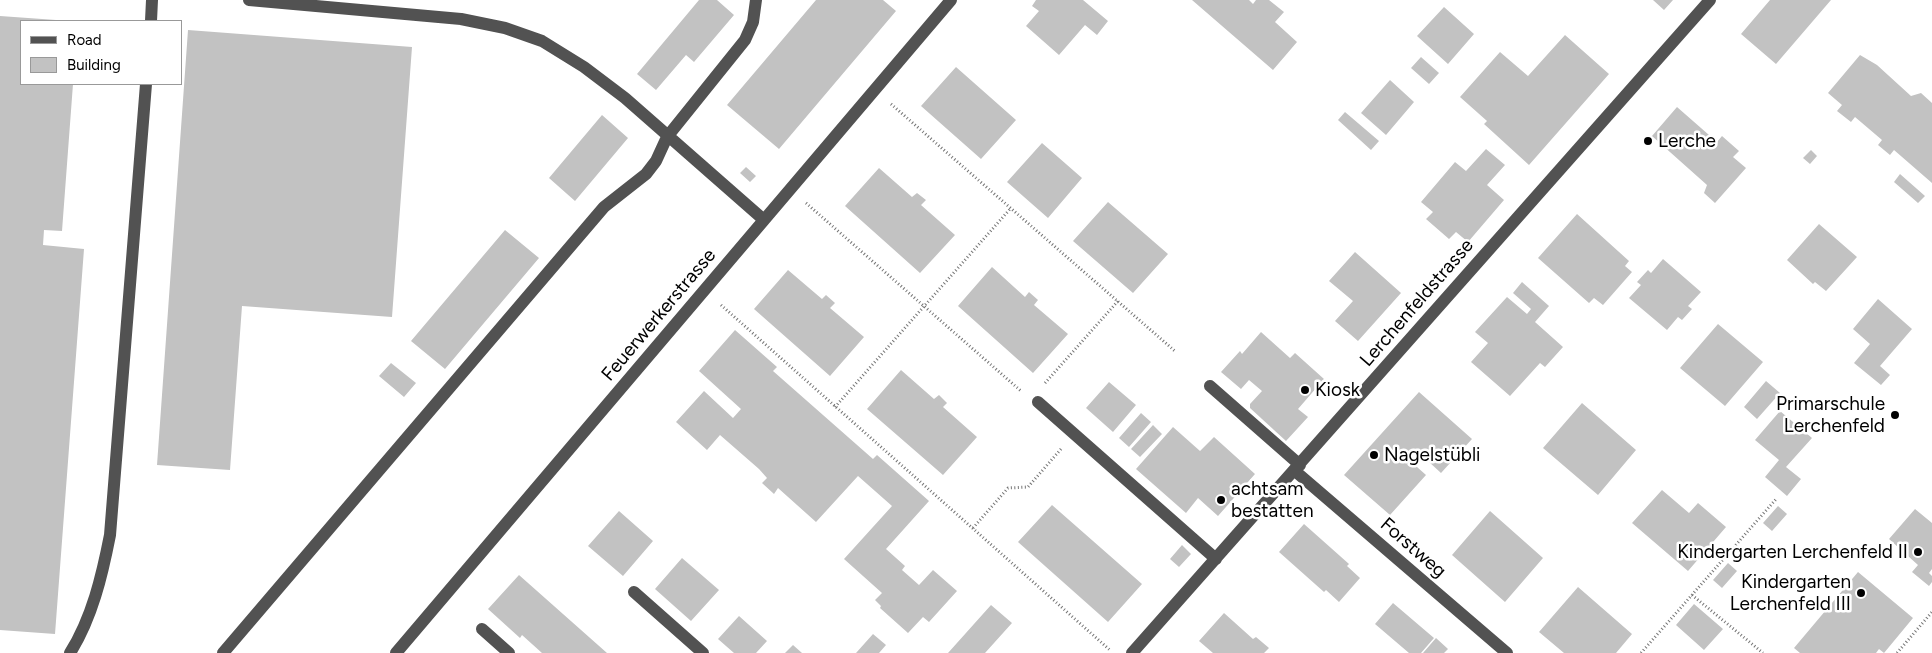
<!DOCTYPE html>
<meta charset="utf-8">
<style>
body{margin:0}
#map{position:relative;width:1932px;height:653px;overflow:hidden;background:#fff;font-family:Figtree,sans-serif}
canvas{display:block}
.legend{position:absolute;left:20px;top:20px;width:162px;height:65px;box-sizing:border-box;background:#fff;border:1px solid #999;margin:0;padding:6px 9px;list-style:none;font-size:15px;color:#000}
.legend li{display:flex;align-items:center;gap:10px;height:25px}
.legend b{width:25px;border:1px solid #999}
</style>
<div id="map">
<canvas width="1932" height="653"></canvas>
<ul class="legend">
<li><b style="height:6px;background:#525252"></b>Road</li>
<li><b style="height:14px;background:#c2c2c2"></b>Building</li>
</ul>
</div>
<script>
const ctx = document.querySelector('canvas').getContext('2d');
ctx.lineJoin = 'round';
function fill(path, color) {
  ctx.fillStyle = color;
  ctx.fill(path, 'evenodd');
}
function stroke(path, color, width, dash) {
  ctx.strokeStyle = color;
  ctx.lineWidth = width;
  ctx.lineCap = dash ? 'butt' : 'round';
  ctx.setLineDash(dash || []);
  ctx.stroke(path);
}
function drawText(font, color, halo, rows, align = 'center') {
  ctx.font = font + ' Figtree,sans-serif';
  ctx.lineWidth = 5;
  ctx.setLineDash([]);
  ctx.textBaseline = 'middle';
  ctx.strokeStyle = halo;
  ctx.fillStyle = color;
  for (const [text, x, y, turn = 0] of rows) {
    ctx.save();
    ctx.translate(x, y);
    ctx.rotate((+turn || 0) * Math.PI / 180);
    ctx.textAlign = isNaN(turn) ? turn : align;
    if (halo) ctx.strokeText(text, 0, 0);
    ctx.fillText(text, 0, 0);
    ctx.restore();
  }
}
fill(new Path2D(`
 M699 0H717L734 15 694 62 686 55 656 90 637 74Z
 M816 0H883L896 11 779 149 727 105Z
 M1036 0H1083L1108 21 1097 35 1085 25 1059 55 1026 26 1039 11 1032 6Z
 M1192 0H1249L1253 4 1256 0H1269L1284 12 1275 22 1297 42 1273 70Z
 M1653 0H1673L1664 10Z
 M1770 0H1831L1776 64 1741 34Z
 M1444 7 1474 34 1448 64 1417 36Z
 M0 16 56 20 21 21V84H73L62 231 44 230 43 245 84 249 55 634 0 630Z
 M188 30 412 47 392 317 242 306 230 470 157 465Z
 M1565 35 1609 74 1529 165 1484 124 1487 121 1460 97 1500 52 1528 76Z
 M1860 55 1877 65 1911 96 1921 93 1932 103V183L1894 150 1890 155 1878 145 1882 140 1855 117 1851 122 1837 111 1842 105 1828 93Z
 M1421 57 1439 73 1429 84 1411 68Z
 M956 67 1016 120 981 159 921 106Z
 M1390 80 1414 102 1386 135 1361 113Z
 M1677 107 1717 142 1722 136 1739 151 1733 157 1746 168 1715 203 1704 193 1707 185 1652 136Z
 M1345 112 1379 141 1371 150 1338 120Z
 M602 115 628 138 575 201 549 178Z
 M1042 143 1082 178 1048 218 1007 182Z
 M1486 149 1505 165 1487 185 1504 200 1468 242 1456 232 1449 239 1426 219 1433 212 1421 202 1455 162 1466 171Z
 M1811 150 1817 156 1810 164 1803 158Z
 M746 167 756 176 750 182 740 173Z
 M879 168 912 197 917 193 926 200 921 205 955 235 920 273 845 206Z
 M1900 174 1925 196 1918 203 1894 182Z
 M1108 202 1168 254 1133 293 1073 241Z
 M1577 214 1629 261 1625 266 1632 272 1603 305 1594 298 1589 303 1538 258Z
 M1819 224 1857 257 1826 291 1815 282 1813 284 1787 260Z
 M505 230 539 258 445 369 411 341Z
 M1355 252 1401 293 1358 341 1335 321 1353 301 1329 281Z
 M1663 259 1701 292 1688 306 1692 309 1682 320 1678 317 1667 330 1629 298 1641 285 1637 282 1648 270 1651 273Z
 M992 267 1025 297 1029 292 1038 300 1034 305 1068 334 1033 373 958 306Z
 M788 270 822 299 826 295 835 303 830 308 864 337 830 376 754 309Z
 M1522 282 1549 306 1535 322 1563 347 1545 367 1540 363 1510 396 1471 362 1488 343 1475 332 1507 297 1527 314 1531 309 1513 293Z
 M1878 299 1912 329 1880 366 1890 375 1881 385 1854 363 1870 344 1853 329Z
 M1718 324 1763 362 1725 406 1680 368Z
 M735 330 777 367 773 371 873 459 877 455 929 501 886 549 905 566 902 570 919 585 933 570 957 591 929 622 923 617 908 633 880 608 881 606 875 600 882 593 844 559 892 506 858 476 816 522 778 488 774 494 762 483 767 478 759 469 720 435 707 450 676 422 704 391 733 418 741 409 699 371Z
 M1261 332 1290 358 1295 353 1324 379 1298 409 1308 417 1286 441 1250 408V404L1262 391 1249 380 1241 389 1221 372 1240 351 1242 354Z
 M391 363 416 383 404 397 379 376Z
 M901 370 934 399 939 395 947 403 943 407 977 437 943 475 867 409Z
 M1766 381 1780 393 1757 419 1744 407Z
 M1109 382 1136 405 1113 432 1086 408Z
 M1419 392 1472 439 1441 473 1416 450 1408 459 1426 475 1390 515 1344 475Z
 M1582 403 1636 450 1598 495 1543 448Z
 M1780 411 1812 438 1786 467 1801 479 1787 496 1765 477 1779 460 1755 440Z
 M1141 413 1151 422 1129 447 1119 438Z
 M1153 425 1162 434 1140 457 1131 449Z
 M1173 427 1200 451 1214 437 1255 474 1218 516 1198 498 1186 513 1136 469Z
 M1662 490 1689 513 1698 503 1726 527 1688 571 1632 523Z
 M1052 505 1142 584 1108 622 1018 542Z
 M1778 506 1787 514 1772 531 1763 523Z
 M1915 509 1932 523V569L1929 573 1932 576V582L1929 586 1912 572 1918 565 1889 539Z
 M619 511 653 541 623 576 588 546Z
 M1490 511 1543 558 1505 602 1452 555Z
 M1304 524 1349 564 1347 566 1360 578 1339 602 1326 590 1324 592 1279 552Z
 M1182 545 1191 554 1179 567 1170 559Z
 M682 558 719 590 691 621 655 589Z
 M1728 563 1737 571 1722 588 1713 580Z
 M1858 572 1913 618 1884 653 1879 649 1876 653H1800L1794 648Z
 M519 575 607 653H542L522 635 520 638 488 609Z
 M1578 587 1632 634 1616 653H1564L1539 632Z
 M1393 603 1434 638 1421 653H1409L1375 624Z
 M1694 604 1723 629 1704 650 1676 625Z
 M991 605 1012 623 985 653H948Z
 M1224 613 1253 639 1256 637 1269 648 1264 653H1213L1199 641Z
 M739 616 767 641 756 653H734L718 639Z
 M873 634 886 645 879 653H856Z
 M1436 638 1448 649 1444 653H1423Z
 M793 645 802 653H785Z`), '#c2c2c2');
stroke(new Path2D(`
 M891 104 1176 352
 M806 203 1021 391
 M721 305 1111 651
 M1045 383 1118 301
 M835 407 1011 208
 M973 528 1008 488 1028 487 1061 449
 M1692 595 1763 653
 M1641 653 1777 498
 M1897 653 1932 612`), '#747474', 3, [1, 2.5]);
stroke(new Path2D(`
 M249 0 461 19 505 28 542 41 584 67 625 98 764 220
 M151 21 152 0
 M1210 386 1300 465
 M1038 402 1216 559
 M1295 471 1507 653
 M634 592 703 653
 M482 629 509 653
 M70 653C92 618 102 576 110 535L146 84
 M223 653 604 207 646 174 656 161 667 137 745 40 753 22 756 0
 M396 653 951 0
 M1132 653 1710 0`), '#525252', 12);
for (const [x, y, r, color] of [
 [1648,141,5,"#000"],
 [1305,390,5,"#000"],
 [1895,415,5,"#000"],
 [1374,455,5,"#000"],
 [1221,500,5,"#000"],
 [1918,552,5,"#000"],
 [1861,593,5,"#000"]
]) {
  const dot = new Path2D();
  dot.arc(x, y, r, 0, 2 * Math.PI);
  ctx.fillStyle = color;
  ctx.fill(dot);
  stroke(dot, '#fff', 2);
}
drawText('19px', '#000', '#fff', [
 ["Lerche",1658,141],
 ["Kiosk",1315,390],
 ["Primarschule",1885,404,"right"],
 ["Lerchenfeld",1885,426,"right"],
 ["Nagelstübli",1384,455],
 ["achtsam",1231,489],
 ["bestatten",1231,511],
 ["Kindergarten Lerchenfeld II",1908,552,"right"],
 ["Kindergarten",1851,582,"right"],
 ["Lerchenfeld III",1851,604,"right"]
], 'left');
drawText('19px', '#000', '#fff', [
 ["Lerchenfeldstrasse",1417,303,-49],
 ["Feuerwerkerstrasse",659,315,-50],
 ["Forstweg",1413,548,41]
]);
</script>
